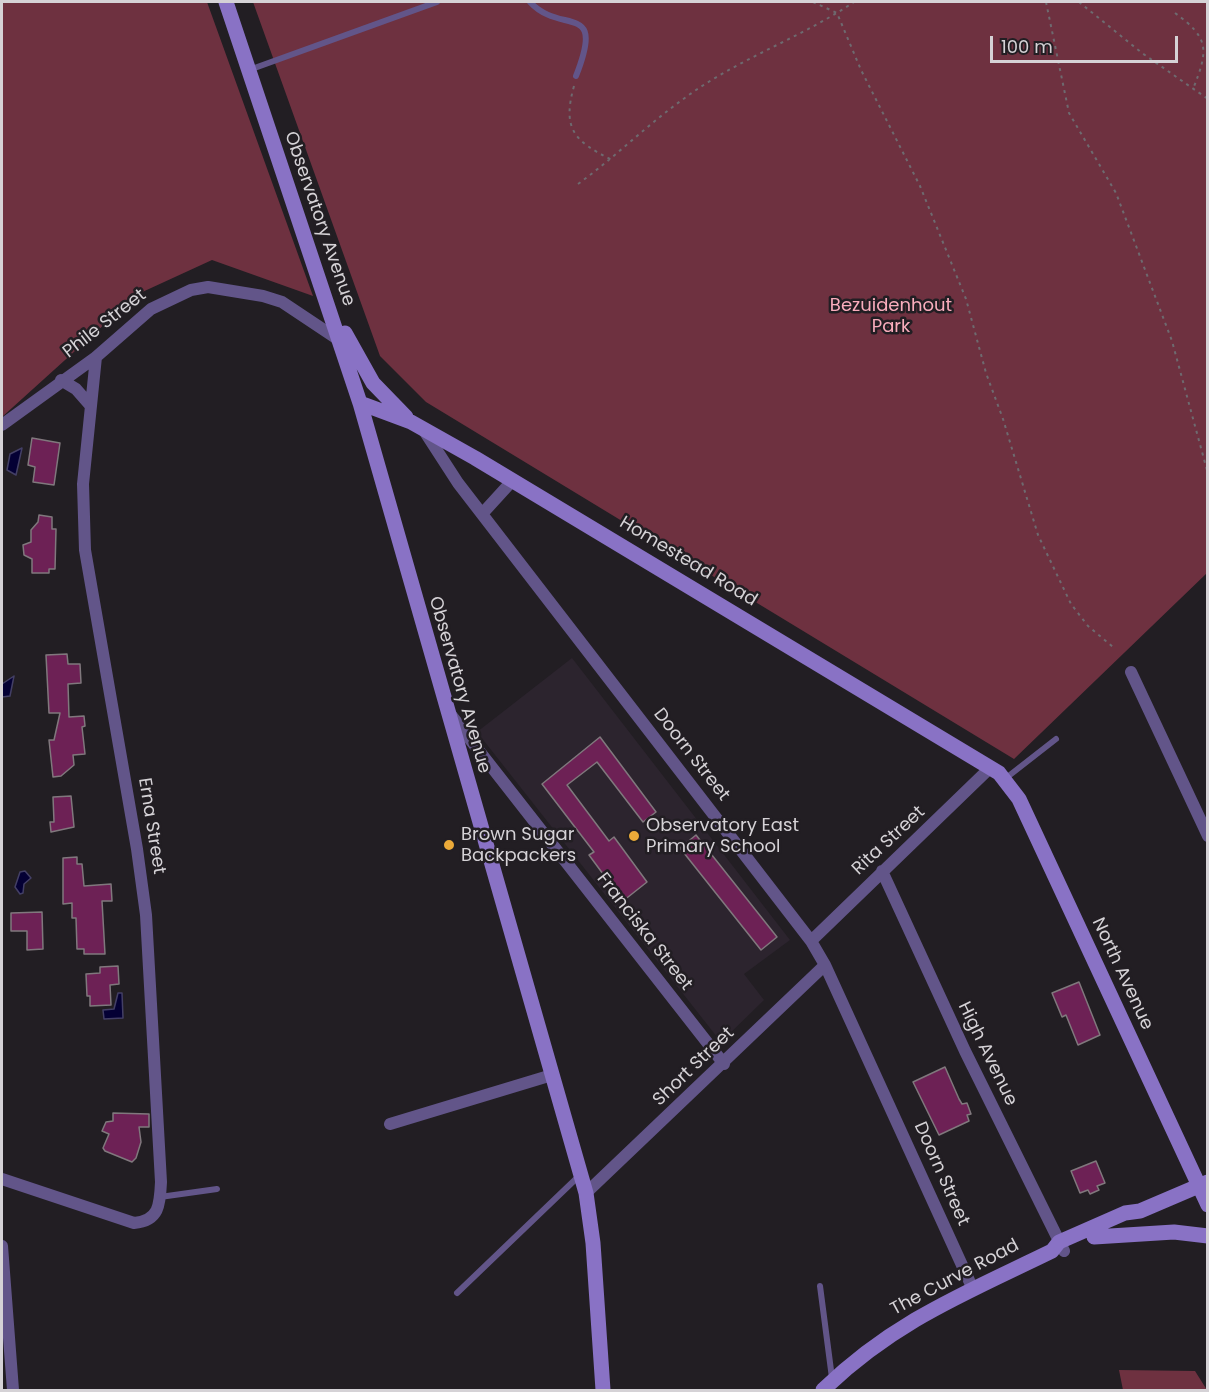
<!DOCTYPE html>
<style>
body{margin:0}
#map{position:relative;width:1209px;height:1392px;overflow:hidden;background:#221e23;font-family:Poppins,sans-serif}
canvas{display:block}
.frame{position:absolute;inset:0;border:3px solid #d5d2d6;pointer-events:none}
.scale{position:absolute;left:990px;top:36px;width:188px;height:27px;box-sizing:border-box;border:3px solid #d5d2d6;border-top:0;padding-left:8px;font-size:18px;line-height:21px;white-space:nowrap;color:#d5d2d6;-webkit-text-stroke:4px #221e23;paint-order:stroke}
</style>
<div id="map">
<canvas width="1209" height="1392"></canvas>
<div class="frame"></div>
<div class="scale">100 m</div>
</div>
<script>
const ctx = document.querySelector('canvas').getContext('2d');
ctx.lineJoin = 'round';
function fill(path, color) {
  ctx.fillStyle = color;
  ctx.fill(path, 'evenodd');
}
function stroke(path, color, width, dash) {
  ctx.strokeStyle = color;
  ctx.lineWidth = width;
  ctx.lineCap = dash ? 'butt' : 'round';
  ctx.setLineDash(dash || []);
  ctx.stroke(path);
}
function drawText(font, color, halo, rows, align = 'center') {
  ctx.font = font + ' Poppins,sans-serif';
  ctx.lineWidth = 5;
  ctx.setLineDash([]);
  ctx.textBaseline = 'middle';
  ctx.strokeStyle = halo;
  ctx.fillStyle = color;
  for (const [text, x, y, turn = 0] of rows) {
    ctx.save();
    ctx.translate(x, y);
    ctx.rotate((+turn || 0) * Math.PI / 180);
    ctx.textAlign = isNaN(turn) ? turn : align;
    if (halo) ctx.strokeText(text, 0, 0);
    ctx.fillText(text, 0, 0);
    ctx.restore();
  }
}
fill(new Path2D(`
 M572 658 790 940 744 974 764 1000 721 1042 477 732Z`), '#2c242e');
fill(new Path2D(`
 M2 2H207L313 296 212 260 138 294 2 417Z
 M253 2H1207V573L1014 759 426 402 380 356Z
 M1119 1370 1195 1371 1207 1390H1123Z`), '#6e3140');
const water = new Path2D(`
 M22 448 16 475 7 470 10 454Z
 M14 676 10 696 2 697V684Z
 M25 871 31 878 24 884 23 893 20 894 15 887 20 872Z
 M118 993H122L123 1018 104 1019 103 1010 114 1009Z`);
fill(water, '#040034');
stroke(water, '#433f65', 1.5);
const building = new Path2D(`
 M32 438 60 443 54 485 33 482 35 467 28 465Z
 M39 515 52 517V529H56L55 569H49V573H32V559L24 555 23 545 31 542V530L38 522Z
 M67 654 68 664H80L81 683 68 684 69 717 84 716 85 726 82 727 85 754 73 755 74 765 61 776 53 777 49 740H54L60 713H49L46 655Z
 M600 737 656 812 643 822 597 762 567 785 609 841 614 837 647 882 623 901 589 855 594 852 542 784Z
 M71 796 74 827 51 832 50 822H54L53 797Z
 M696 835 777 937 761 950 680 848Z
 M77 857V864H82L84 886 111 884 112 901H102L105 954H84V949H77L76 918H72V903L63 904V858Z
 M42 912 43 949 27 950V931H11V913Z
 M118 966 119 984 110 985 111 1005 90 1006V996H87L86 974 100 973V967Z
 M1079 982 1100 1035 1078 1045 1066 1015 1062 1017 1052 993Z
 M945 1067 959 1099 962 1104 967 1103 971 1114 967 1115 969 1121 939 1135 913 1082Z
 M113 1113 149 1114V1127H139L141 1142 136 1158 132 1162 105 1151 103 1148 109 1134 102 1131 106 1122 113 1121Z
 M1096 1161 1105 1183 1097 1186 1099 1190 1090 1194 1088 1190 1080 1193 1071 1171Z`);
fill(building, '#6d2155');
stroke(building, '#80787d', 1.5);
stroke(new Path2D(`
 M813 2 837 13 861 70 920 186 966 299 986 373 1003 419 1038 535 1071 604 1088 626 1113 647
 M1046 2 1069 113 1116 193 1172 341 1208 474
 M1079 2 1142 53 1208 99
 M1175 13C1209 38 1209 49 1193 89
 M574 86C562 129 574 141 612 160
 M578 184C614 158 646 126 682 100 735 60 799 39 854 2`), '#6e6a6f', 2, [3, 4.5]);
stroke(new Path2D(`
 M530 2C561 36 606 0 576 76
 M249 70 437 2
 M1006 778 1056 739
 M160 1197 217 1189
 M820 1286 832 1378
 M457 1293 580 1175`), '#625589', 6);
stroke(new Path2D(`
 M61 380 76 389 90 405
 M2 425 96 357 151 309 191 290 208 287 263 296 282 302 339 340
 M423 429 458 483 811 941 825 965 972 1287
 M482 514 513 480
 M1131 672 1208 836
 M451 715 724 1064
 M882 871 965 1051 1064 1251
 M811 941 991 767
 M390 1124 552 1075
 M2 1179 134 1223C159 1221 160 1205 161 1182L146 915 137 849 85 550 83 484 96 357
 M586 1193 825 965
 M2 1246 13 1390`), '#625589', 12);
stroke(new Path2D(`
 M226 2 360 403 586 1193 593 1243 603 1390
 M345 333 373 383 406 417
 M360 403 411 422 475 458 999 773 1019 799 1208 1205
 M1094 1237 1174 1232 1208 1236
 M823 1390C894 1321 966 1293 1052 1251L1059 1242 1125 1213 1140 1211 1208 1182`), '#8972c5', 15);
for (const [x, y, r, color] of [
 [634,836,6,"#ebaa39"],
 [449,845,6,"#ebaa39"]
]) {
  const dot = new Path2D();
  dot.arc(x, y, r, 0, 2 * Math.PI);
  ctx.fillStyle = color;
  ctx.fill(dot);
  stroke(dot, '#221e23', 2);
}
drawText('18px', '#d5d2d6', '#221e23', [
 ["Observatory Avenue",319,219,71],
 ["Phile Street",105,324,-38],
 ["Homestead Road",688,562,31],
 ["Observatory Avenue",459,685,74],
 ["Doorn Street",691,755,52],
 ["Erna Street",151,826,81],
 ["Rita Street",889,841,-43],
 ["Franciska Street",644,932,52],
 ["North Avenue",1122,974,65],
 ["High Avenue",987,1054,64],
 ["Short Street",694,1067,-44],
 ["Doorn Street",941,1174,66],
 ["The Curve Road",955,1278,-28]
]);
drawText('18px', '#faadbd', '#221e23', [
 ["Bezuidenhout",891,306],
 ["Park",891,327]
]);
drawText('18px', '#d5d2d6', '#221e23', [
 ["Observatory East",646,826],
 ["Primary School",646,847],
 ["Brown Sugar",461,835],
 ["Backpackers",461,856]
], 'left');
</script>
